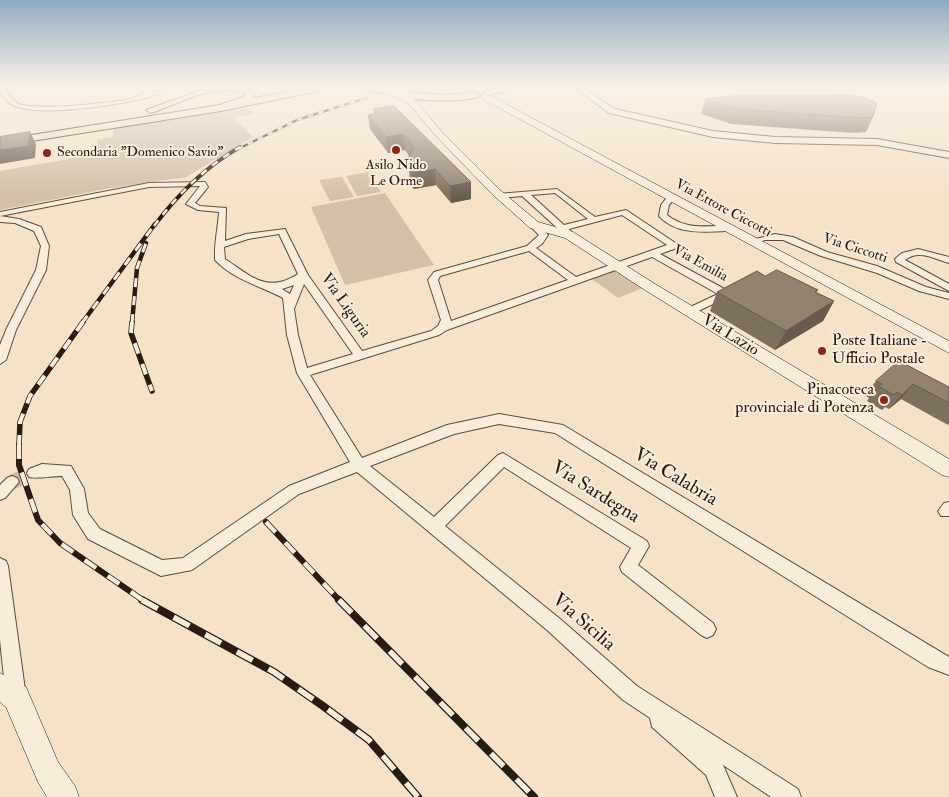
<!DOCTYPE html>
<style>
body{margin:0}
canvas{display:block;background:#f5e2c8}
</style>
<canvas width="949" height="797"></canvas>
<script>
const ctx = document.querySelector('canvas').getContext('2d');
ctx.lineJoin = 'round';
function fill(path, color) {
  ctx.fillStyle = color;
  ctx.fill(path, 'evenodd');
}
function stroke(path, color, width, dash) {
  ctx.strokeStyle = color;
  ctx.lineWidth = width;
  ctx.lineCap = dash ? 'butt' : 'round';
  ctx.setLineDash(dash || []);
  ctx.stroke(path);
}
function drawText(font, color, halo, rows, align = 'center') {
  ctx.font = font + ' "IM FELL Double Pica",serif';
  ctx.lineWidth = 4;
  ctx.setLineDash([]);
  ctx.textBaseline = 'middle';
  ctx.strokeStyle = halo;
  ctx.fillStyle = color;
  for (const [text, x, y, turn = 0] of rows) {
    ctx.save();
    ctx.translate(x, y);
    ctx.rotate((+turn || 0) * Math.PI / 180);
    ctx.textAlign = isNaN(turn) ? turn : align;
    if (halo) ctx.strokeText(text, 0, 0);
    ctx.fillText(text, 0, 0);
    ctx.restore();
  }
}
fill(new Path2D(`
 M248 108 254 113 234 118 253 137 186 177 111 188 0 210V171L97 154V139L113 137V128Z
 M368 172 381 192 357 196 346 176Z
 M342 177 354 197 330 201 319 180Z
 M385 193 434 265 345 285 311 207Z
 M616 270 643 288 618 298 592 279Z`), '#d2c0a9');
stroke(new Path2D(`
 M12 482 34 473`), '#ccbaa3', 15, [15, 8]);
const minor = new Path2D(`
 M0 87H5C8 94 12 101 19 104 38 111 110 103 131 99 141 96 149 87 159 87L150 94 169 87H177C155 101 38 120 13 105 6 102 1 94 0 87Z
 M205 182 208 187 195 203 200 206 226 208 225 241 246 234 285 229 308 275 362 351 431 331 438 326 441 320 428 280 434 272 527 246 539 235 531 227V223H537L548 235 542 244 536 248 576 277 667 245 622 215 569 229 573 234 566 236 522 196 501 198 497 196 498 194 557 189 595 217 626 210 677 244V248L660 254 730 292V296L694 313H686L685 311 686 309 718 294 652 257 447 330 439 335 310 375 362 458 447 425 499 414 563 425 949 657V675L928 667 555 433 499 424 454 434 370 466 434 517 498 455 503 453 647 541 649 546 638 565 713 623 716 629 713 635 707 638 701 635 622 572 620 567 631 548 504 467 445 526 559 618 637 686 798 789 801 797H771L723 765 737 797H715L706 775 652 727 650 718 623 700 547 630 357 472 299 494 192 570 161 576 88 539 73 515 70 490 62 476C54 476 35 479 29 477L27 473 29 469 42 464 71 466 84 489 88 513 100 529 162 560 183 558 289 486 350 462 297 373 287 335 283 298C261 286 234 280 215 260 214 244 218 228 219 212L198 210 186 204 200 186 149 187 0 216V212L149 183ZM555 193 588 219 564 225 531 195ZM279 234 298 274C267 294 251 276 225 259L224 247 248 239ZM529 251 568 280 451 321 438 280 440 276ZM304 284 353 354 307 368 298 335 294 309ZM294 285 290 294 282 289Z
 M668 196 675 198 669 205 667 215C684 229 706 227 727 225L731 228 727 231C704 232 676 235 659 216L661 205Z
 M0 216 19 219 41 227 49 246 46 270 16 330 6 360 0 364V345L6 330 36 270 41 246 34 231 15 223 0 222Z
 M775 234 793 237 827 252 877 266 926 287 949 293V299L919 291 877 273 821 256 783 240H765L752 244 748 241Z
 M918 249 949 257V263C934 259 919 249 905 260L949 284V291L896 262 895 259 902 253Z
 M12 476 17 478 19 482 5 498 0 500V485L7 478Z
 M949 502V516H941L938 511 944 503Z
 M0 558 6 561 8 566 26 697 23 704 16 707 9 704 6 697 0 640Z`);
const tertiary = new Path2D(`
 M574 87H581L615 109 713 131 775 137 877 139 949 152V158L877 145 775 143 713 137 609 113Z`);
const secondary = new Path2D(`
 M399 93H405L415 100 442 132 500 190 538 222 573 232 655 284 949 459V477L942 475 645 290 565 238 530 228 492 194 436 136 409 104 399 97Z
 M481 94H487L949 341V353L481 98Z
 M0 673 26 687 58 762 75 786 79 797H47L38 782 6 707 0 702Z`);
const primary = new Path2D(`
 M210 87H241L253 92 254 98 311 87H327L323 90 221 111 0 146V140L220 105 245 96V93C215 83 182 102 154 112L151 113 146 110Z
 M358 87H383L392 90C385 95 364 92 358 87Z
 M502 87H517L487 96 483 93Z
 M402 92 449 95 476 92 480 95C469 104 414 100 399 97L398 95Z`);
stroke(minor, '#5b4d3d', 2);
stroke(tertiary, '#5b4d3d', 2);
stroke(secondary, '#281b0f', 1);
stroke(primary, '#281b0f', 2);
fill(minor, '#f8ecdb');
fill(tertiary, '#f8ecdb');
fill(secondary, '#f8ecdb');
fill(primary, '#f5e2c8');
const railFar5 = new Path2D(`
 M238 149 297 120 366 98`);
const railFar4 = new Path2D(`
 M154 226C178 194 205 167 240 147`);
const railFar3 = new Path2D(`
 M82 323 155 224
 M132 323 137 268 146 243`);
const railFar2 = new Path2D(`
 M132 322 131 333 152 391
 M19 446 20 422 30 396 83 322`);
const railFar1 = new Path2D(`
 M19 445V465L38 520 60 543 144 601
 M266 522 340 601`);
const rail = new Path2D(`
 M142 600 274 672 323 706 369 740 418 797
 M339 600 534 797`);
stroke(railFar5, '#281b0f', 2.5);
stroke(railFar4, '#281b0f', 4);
stroke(railFar3, '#281b0f', 4.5);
stroke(railFar2, '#281b0f', 5.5);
stroke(railFar1, '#281b0f', 6);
stroke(rail, '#281b0f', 8);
stroke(railFar5, '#f8ecdb', 2, [5.5]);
stroke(railFar4, '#f8ecdb', 2.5, [7]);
stroke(railFar3, '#f8ecdb', 3, [9]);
stroke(railFar2, '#f8ecdb', 4, [11]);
stroke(railFar1, '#f8ecdb', 4.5, [14]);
stroke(rail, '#f8ecdb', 5.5, [18]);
const primaryBridge = new Path2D(`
 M388 90 402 95`);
stroke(primaryBridge, '#281b0f', 10, []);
stroke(primaryBridge, '#f5e2c8', 9);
fill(new Path2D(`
 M705 99 873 117 866 132 854 133 732 124 701 114Z
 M374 109 471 182V199L451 203 436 185 414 189 410 185 409 168V156L405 150 388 153 370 129 368 115 374 114Z
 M765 276 818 290 816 292 834 301 823 321 775 350 710 311 717 292Z
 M876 381 949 387V423L948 425 901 399 889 409 885 407 882 410 867 401 869 398 865 395Z`), '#7e705f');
fill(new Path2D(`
 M30 132 36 144 35 158 0 164V150Z
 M403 134 405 150 388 153 386 137Z
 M435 169 436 185 414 189 412 173Z
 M471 182V199L451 203 450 186Z
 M834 301 823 321 775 350 786 331Z
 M913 384 901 399 889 409 902 395Z`), '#675b4e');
const building = new Path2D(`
 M850 95 863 97 877 103 873 117 861 118 737 109 705 99 730 96Z
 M394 106 471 182 450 186 435 169 412 173 409 168V157L414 147 403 134 386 137 368 115 377 113 374 109Z
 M30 132 28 146 0 150V137Z
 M777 270 818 290 815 292 834 301 786 331 717 292 757 271 765 276Z
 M899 361 949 387V403L913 384 902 395 897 392 894 395 878 386 882 384 876 381Z`);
fill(building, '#93826f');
stroke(building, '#675b4e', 1);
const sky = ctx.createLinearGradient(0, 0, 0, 198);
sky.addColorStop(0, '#91abc2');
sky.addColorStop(0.44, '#faf2e6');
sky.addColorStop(1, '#faf2e600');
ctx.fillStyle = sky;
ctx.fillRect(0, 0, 949, 198);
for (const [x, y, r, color] of [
 [396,150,5,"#8f2418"],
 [47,153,5,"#8f2418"],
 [822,351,5,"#8f2418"],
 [884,400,5,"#8f2418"]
]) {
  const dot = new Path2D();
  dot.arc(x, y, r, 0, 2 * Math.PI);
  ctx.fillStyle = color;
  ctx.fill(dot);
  stroke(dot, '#f8ecdb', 2);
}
drawText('14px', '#281b0f', '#f8ecdb', [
 ["Secondaria \"Domenico Savio\"",57,153],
 ["Asilo Nido",396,166,"center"],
 ["Le Orme",396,182,"center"]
], 'left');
drawText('14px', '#281b0f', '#f8ecdb', [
 ["Via Ettore Ciccotti",723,209,28],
 ["Via Ciccotti",855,249,18],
 ["Via Emilia",700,264,29]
]);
drawText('16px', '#281b0f', '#f8ecdb', [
 ["Via Liguria",345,306,55],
 ["Via Lazio",730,336,32]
]);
drawText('16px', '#281b0f', '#f8ecdb', [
 ["Poste Italiane -",832,342],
 ["Ufficio Postale",832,360],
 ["Pinacoteca",874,391,"right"],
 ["provinciale di Potenza",874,409,"right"]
], 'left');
drawText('19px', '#281b0f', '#f8ecdb', [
 ["Via Calabria",675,478,31],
 ["Via Sardegna",595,493,32],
 ["Via Sicilia",583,623,41]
]);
</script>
